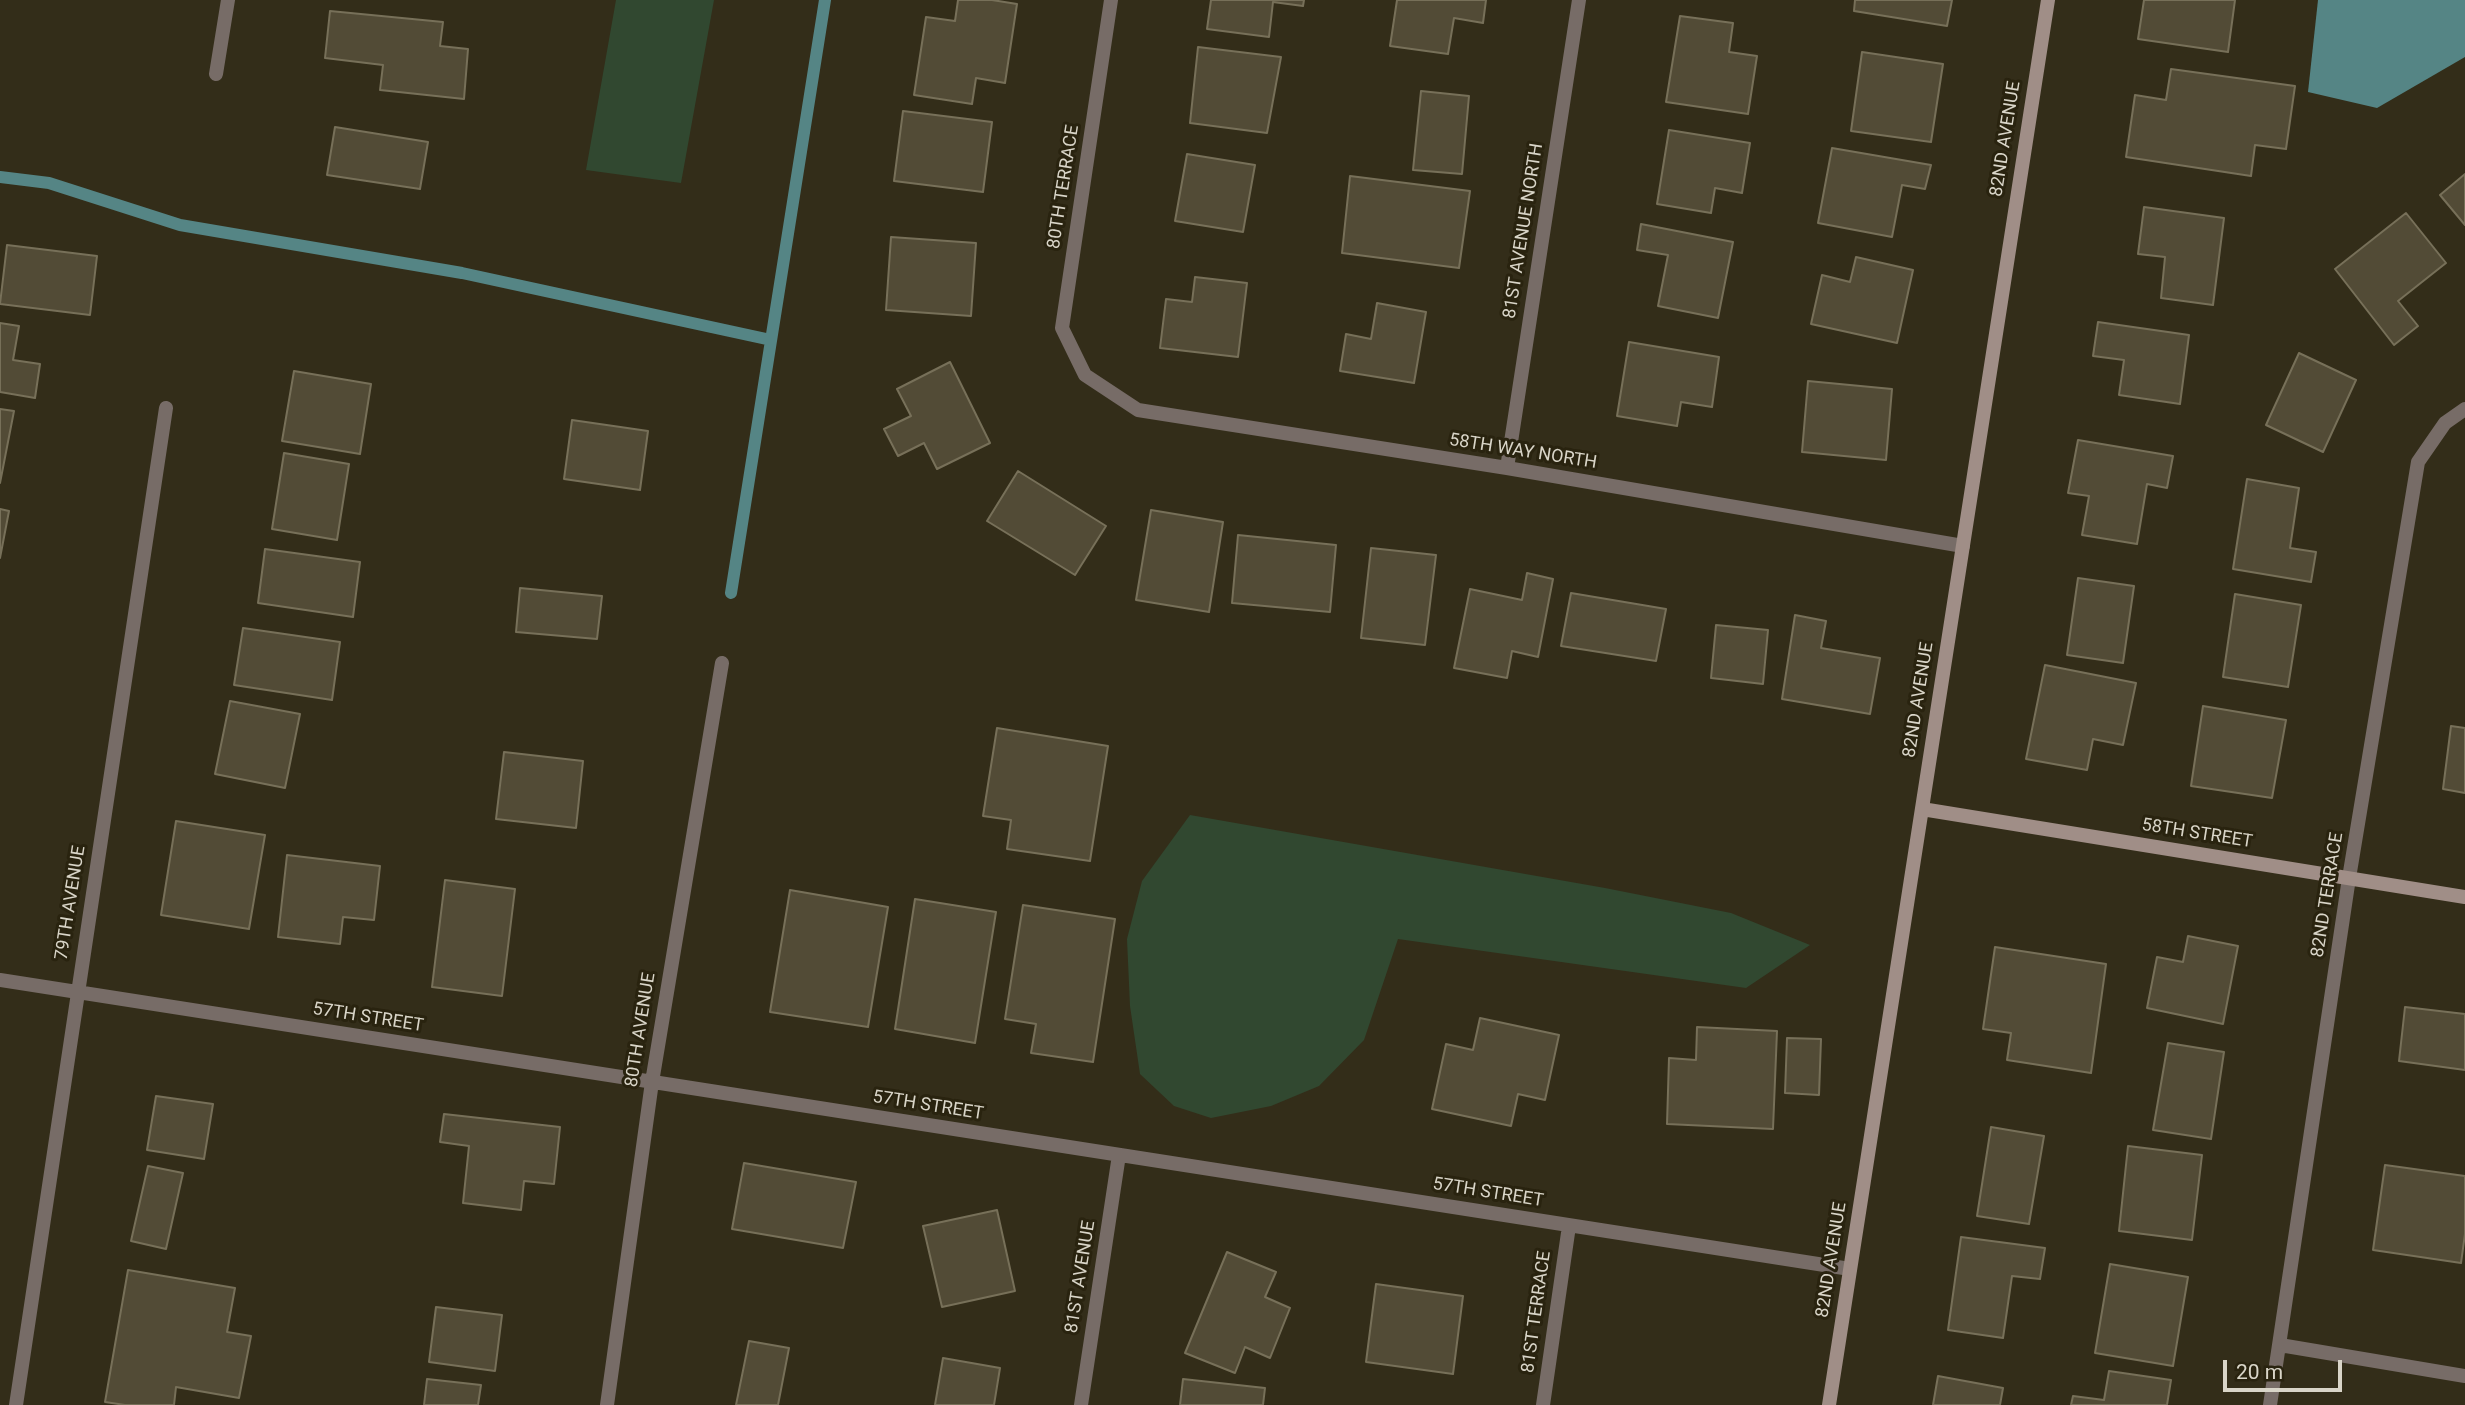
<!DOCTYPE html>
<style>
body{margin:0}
#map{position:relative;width:2465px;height:1405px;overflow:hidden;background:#332d19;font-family:Roboto,sans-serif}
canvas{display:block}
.scale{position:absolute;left:2223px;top:1360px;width:119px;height:32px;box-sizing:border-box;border:4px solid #d9d5c8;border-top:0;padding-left:9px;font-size:21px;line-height:24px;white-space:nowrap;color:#d9d5c8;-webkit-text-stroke:5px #29230f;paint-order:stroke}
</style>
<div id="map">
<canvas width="2465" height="1405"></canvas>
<div class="scale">20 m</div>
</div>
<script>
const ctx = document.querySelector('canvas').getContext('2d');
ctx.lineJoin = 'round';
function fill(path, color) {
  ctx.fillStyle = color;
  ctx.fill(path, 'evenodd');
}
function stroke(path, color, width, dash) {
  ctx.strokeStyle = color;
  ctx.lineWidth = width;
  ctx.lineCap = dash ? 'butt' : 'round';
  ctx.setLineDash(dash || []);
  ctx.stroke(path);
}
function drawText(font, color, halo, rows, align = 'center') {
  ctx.font = font + ' Roboto,sans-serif';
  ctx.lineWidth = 6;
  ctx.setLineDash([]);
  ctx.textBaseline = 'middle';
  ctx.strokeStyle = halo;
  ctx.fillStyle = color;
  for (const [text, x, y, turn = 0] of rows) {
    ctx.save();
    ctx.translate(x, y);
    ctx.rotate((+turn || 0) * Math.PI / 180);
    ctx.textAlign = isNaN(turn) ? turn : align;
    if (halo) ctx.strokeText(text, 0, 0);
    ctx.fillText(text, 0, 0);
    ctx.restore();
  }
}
fill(new Path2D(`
 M616 0H714L681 183 586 170Z
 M1190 815 1605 888 1731 913 1810 945 1746 988 1398 939 1364 1040 1319 1086 1271 1106 1211 1118 1174 1106 1140 1074 1130 1006 1127 939 1142 881Z`), '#314830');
fill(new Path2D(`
 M2318 0H2465V57L2377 108 2308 92Z`), '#558585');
stroke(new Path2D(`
 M0 177 49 183 180 225 462 273 771 340
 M731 593 825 0`), '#558585', 12);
const building = new Path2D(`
 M958 0H992L1017 4 1005 83 976 78 972 104 914 95 926 17 955 21Z
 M1211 0H1304L1303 6 1273 2 1269 37 1207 29Z
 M1397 0H1486L1483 23 1454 18 1448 54 1390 46Z
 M1855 0H1952L1947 26 1854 11Z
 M2144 0H2235L2228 52 2138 39Z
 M330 11 443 22 440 46 468 49 464 99 380 90 383 65 325 58Z
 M1680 16 1733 23 1729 52 1757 56 1748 114 1666 102Z
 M1198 47 1281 57 1267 133 1190 123Z
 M1862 52 1943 64 1931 142 1851 131Z
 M2171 69 2295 86 2286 149 2255 145 2251 176 2126 157 2135 95 2166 100Z
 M1421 91 1469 96 1462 174 1413 170Z
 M903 111 992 122 983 192 894 181Z
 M335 127 428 142 420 189 327 175Z
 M1669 130 1750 143 1742 193 1715 188 1711 213 1657 204Z
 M1832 148 1931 165 1925 189 1902 185 1892 237 1818 223Z
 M1187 154 1255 165 1243 232 1175 221Z
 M2465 174V225L2440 195Z
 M1350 176 1470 191 1459 268 1342 253Z
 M2144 207 2224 218 2213 305 2161 298 2165 257 2138 254Z
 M2406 213 2446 263 2398 301 2418 326 2394 345 2335 269Z
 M1641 224 1733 242 1718 318 1658 306 1668 255 1637 250Z
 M891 237 976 243 971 316 886 310Z
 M7 245 97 256 90 315 0 304Z
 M1856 257 1913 270 1897 343 1811 324 1822 275 1850 282Z
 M1195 277 1247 283 1238 357 1160 348 1166 299 1192 302Z
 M1377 303 1426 312 1414 383 1340 371 1346 334 1371 339Z
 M2098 322 2189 335 2180 404 2119 395 2124 360 2093 356Z
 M0 323 19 326 13 360 40 364 35 398 0 392Z
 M1629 342 1719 357 1712 407 1681 402 1677 426 1617 416Z
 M2299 353 2356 380 2323 452 2266 425Z
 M950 362 990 443 937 469 924 443 898 456 884 429 911 416 897 389Z
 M294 371 371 384 360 454 282 441Z
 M1808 381 1892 389 1886 460 1802 452Z
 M0 409 14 411 0 483Z
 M572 420 648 431 640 490 564 479Z
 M2078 440 2173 456 2167 488 2147 484 2137 544 2082 535 2089 496 2068 493Z
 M284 453 349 464 337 540 272 529Z
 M1018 471 1106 526 1075 575 987 521Z
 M2247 479 2299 488 2290 548 2316 552 2311 582 2233 569Z
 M0 509 9 511 0 558Z
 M1151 510 1223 522 1209 612 1136 600Z
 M1238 535 1336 545 1330 612 1232 603Z
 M1371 548 1436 555 1425 645 1361 638Z
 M265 549 360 562 353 617 258 603Z
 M1527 573 1553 579 1538 657 1512 651 1507 678 1454 668 1470 589 1522 600Z
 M2078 578 2134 586 2123 663 2067 655Z
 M520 588 602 596 597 639 516 632Z
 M1571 593 1666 609 1656 661 1561 646Z
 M2235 594 2301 605 2288 687 2223 677Z
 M1795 615 1826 621 1821 648 1880 658 1870 714 1782 699Z
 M1716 625 1768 630 1763 684 1711 678Z
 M243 628 340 642 332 700 234 685Z
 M2045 665 2136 683 2123 745 2093 739 2087 770 2026 759Z
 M230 701 300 714 285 788 215 774Z
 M2203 706 2286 720 2272 798 2191 786Z
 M2451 726 2465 728V793L2443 789Z
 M997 728 1108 746 1090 861 1007 849 1011 820 983 816Z
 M504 752 583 761 576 828 496 819Z
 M176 821 265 835 249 929 161 915Z
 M287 855 380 866 374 920 343 917 340 944 278 937Z
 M445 880 515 889 502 996 432 987Z
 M790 890 888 907 868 1027 770 1012Z
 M915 899 996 912 975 1043 895 1029Z
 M1023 905 1115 919 1093 1062 1031 1053 1036 1024 1005 1019Z
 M2188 936 2238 946 2223 1024 2147 1008 2157 957 2183 962Z
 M1995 947 2106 964 2091 1073 2007 1060 2011 1033 1983 1029Z
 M2405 1007 2465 1014V1070L2399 1061Z
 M1480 1018 1559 1035 1545 1100 1518 1094 1511 1126 1432 1109 1446 1044 1473 1050Z
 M1697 1027 1777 1031 1773 1129 1667 1124 1669 1058 1696 1060Z
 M1787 1038 1821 1039 1819 1095 1785 1093Z
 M2168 1043 2224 1052 2211 1139 2153 1130Z
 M156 1096 213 1104 204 1159 147 1150Z
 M444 1114 560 1127 554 1184 524 1181 521 1210 463 1203 469 1146 440 1142Z
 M1991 1127 2044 1136 2029 1224 1977 1216Z
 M2128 1146 2202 1155 2192 1240 2119 1231Z
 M744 1163 856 1182 843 1248 732 1229Z
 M2385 1165 2465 1176V1234L2461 1263 2373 1250Z
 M148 1166 183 1173 166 1249 131 1241Z
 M997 1210 1015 1291 942 1307 923 1226Z
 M1961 1237 2045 1248 2040 1279 2012 1276 2003 1338 1948 1330Z
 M1227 1252 1276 1272 1265 1297 1290 1308 1270 1358 1245 1347 1235 1373 1185 1353Z
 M2110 1264 2188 1277 2173 1366 2095 1353Z
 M128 1270 235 1288 227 1332 251 1336 239 1398 176 1387 174 1405H125L105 1402Z
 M1376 1284 1463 1296 1453 1374 1366 1362Z
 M436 1307 502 1315 495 1371 429 1362Z
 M749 1341 789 1348 778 1405H736Z
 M943 1358 1000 1368 994 1405H935Z
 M2109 1371 2171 1380 2167 1405H2071L2073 1396 2104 1400Z
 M1938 1376 2003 1388 2000 1405H1933Z
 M427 1379 481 1385 478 1405H424Z
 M1183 1379 1265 1388 1263 1405H1180Z`);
fill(building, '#524b36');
stroke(building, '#777059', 2);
stroke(new Path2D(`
 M1111 0 1062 328 1085 375 1138 410 1507 468 1963 546
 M216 74 228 0
 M1507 468 1579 0
 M0 980 1850 1269
 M2280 1345 2465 1376
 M16 1405 166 408
 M607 1405 652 1082 722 663
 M1081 1405 1119 1155
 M1543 1405 1569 1226
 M2270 1405 2349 878 2418 462 2445 423 2465 409`), '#776c67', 14);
stroke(new Path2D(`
 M1922 809 2465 897
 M1829 1405 2048 0`), '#a08e87', 14);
drawText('18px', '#d9d5c8', '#29230f', [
 ["82ND AVENUE",2006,139,-81],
 ["80TH TERRACE",1064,187,-81],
 ["81ST AVENUE NORTH",1524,231,-81],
 ["58TH WAY NORTH",1523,452,9],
 ["82ND AVENUE",1919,700,-81],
 ["58TH STREET",2197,834,9],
 ["82ND TERRACE",2328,895,-81],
 ["79TH AVENUE",71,903,-81],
 ["57TH STREET",368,1018,9],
 ["80TH AVENUE",641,1030,-81],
 ["57TH STREET",928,1106,9],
 ["57TH STREET",1488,1193,9],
 ["82ND AVENUE",1832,1260,-81],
 ["81ST AVENUE",1081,1277,-81],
 ["81ST TERRACE",1537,1312,-82]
]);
</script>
